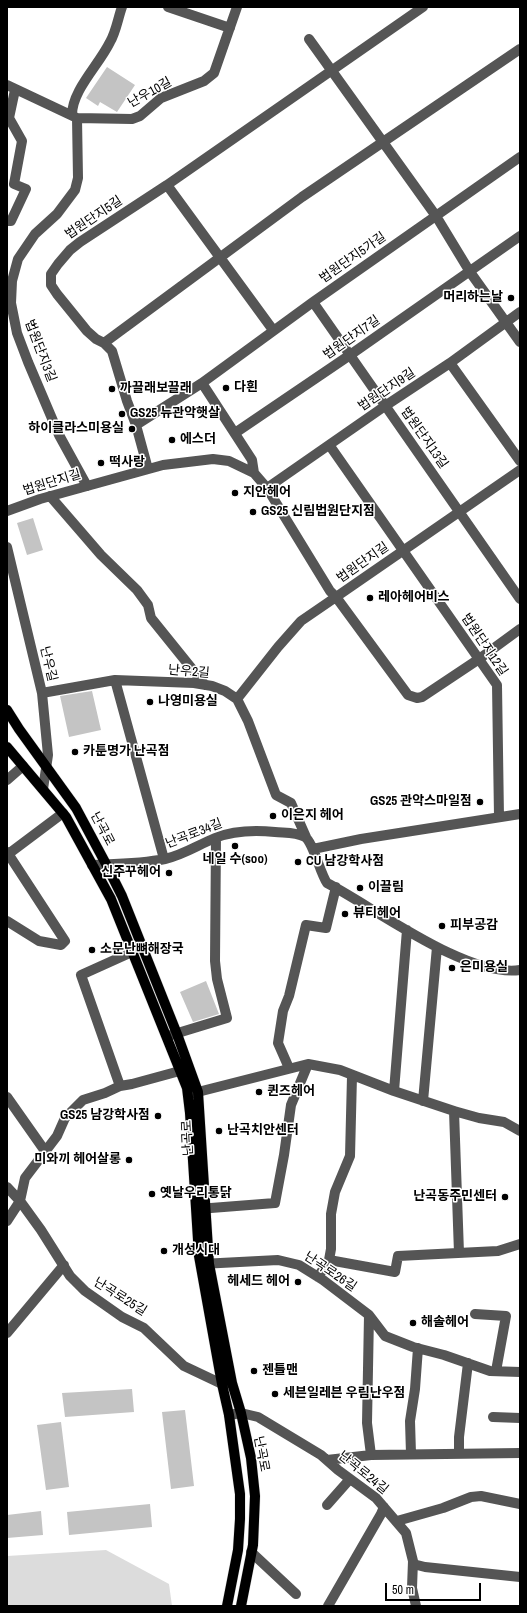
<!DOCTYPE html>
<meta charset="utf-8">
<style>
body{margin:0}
#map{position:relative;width:527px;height:1613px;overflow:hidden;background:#fff;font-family:"Archivo Narrow",sans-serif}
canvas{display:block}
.frame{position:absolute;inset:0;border:8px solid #000;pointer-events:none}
.scale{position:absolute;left:385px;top:1583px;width:96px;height:18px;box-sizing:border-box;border:2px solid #000;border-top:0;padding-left:5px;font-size:12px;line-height:14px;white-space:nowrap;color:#000;-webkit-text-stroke:3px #fff;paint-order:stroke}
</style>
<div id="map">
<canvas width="527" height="1613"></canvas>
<div class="frame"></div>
<div class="scale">50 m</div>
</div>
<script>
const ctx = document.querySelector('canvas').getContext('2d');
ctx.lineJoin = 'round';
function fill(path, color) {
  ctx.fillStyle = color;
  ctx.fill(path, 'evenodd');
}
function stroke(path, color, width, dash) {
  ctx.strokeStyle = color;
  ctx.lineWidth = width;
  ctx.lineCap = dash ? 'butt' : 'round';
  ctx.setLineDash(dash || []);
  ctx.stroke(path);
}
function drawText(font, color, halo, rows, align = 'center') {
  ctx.font = font + ' "Archivo Narrow","Noto Sans KR",sans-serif';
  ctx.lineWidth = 3;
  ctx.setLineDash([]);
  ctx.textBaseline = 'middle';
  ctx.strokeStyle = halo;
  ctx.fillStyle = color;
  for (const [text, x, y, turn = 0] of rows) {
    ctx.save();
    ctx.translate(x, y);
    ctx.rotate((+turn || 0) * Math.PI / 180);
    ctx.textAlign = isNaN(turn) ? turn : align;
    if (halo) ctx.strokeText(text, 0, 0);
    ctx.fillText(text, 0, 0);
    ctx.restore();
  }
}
fill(new Path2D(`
 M106 1550 169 1584 172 1606H7V1556Z`), '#dcdcdc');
fill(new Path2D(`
 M107 67 135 85 117 112 100 102 98 106 86 98Z
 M33 518 43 550 27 555 17 523Z
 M92 691 101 730 69 737 60 696Z
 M206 981 219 1014 193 1022 180 992Z
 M132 1389 134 1412 65 1417 62 1393Z
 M185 1410 194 1486 171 1489 162 1412Z
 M61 1422 69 1487 46 1490 37 1425Z
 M150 1504 152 1527 69 1535 67 1512Z
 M41 1511 43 1535 7 1538V1515Z`), '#c4c4c4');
const major = new Path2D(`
 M7 710 19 729 76 808 106 864 122 896 177 1034 198 1092 209 1264 232 1383 241 1413 251 1458 255 1496 253 1545 241 1606
 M7 747 66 817 111 899 187 1088 190 1113 199 1256 222 1384 229 1415 240 1494V1519L238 1550 227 1606`);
stroke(major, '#dbdbdb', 11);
stroke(new Path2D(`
 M168 7 230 28
 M309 39 436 216 470 272 520 342
 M7 85 77 118 132 119 140 116 161 98 204 81 214 73 237 7
 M72 115C72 90 99 65 110 42 116 32 118 18 122 7
 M77 118 78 178 75 190 57 214 35 234 18 259 12 281 11 303 17 333 28 362 59 435 87 486
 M167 185 273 330
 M7 221H11L26 189 14 184 22 141 9 118 15 90
 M313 302 520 599
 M104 343 302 197 520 49
 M450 363 520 461
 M202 383 252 460 254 473
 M136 425 202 383 313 302 520 157
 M235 433 350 355 520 236
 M330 446 497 685 499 817
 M148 469 136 425 127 401 112 351 104 343 96 339 87 331 57 294 51 285V274L58 264 70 250 80 242 167 185 423 7
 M267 488 385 406 450 363 520 312
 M50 496 101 555 137 590 148 605 151 618 205 685
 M7 511 40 499 163 465 213 459 229 461 254 473 267 488 330 591 336 597 520 470
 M7 547 42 693 48 755 43 789
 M115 680 164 859
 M42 693 115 680 194 683 212 686 225 691 237 699 278 647 301 621 336 597 408 695 417 698 422 697 479 659 520 629
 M237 699 248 721 276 795 291 803 306 837
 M7 780 23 766
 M313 849 361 839 520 814
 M7 852 65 941 61 945 39 941 7 921
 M7 855 63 813
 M92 865C116 864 141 864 165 859 183 855 198 845 215 838 235 830 255 830 275 832 285 833 296 832 305 837 313 842 320 873 327 883 375 908 467 978 520 970
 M168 1036 227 1018 217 979 215 961 216 838
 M289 1068 278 1043 283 1011 289 996 306 925 326 928 336 887
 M120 1086 81 975 132 952
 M394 1091 407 930
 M190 1094 308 1064 340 1070 394 1091 454 1111 479 1118 504 1122 520 1131
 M7 1097 45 1151
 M423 1101 437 947
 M454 1111 459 1253
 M7 1187 20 1201 41 1230 70 1276 85 1291 122 1317 144 1328 184 1366 222 1384 228 1383
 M198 1209 275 1203 284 1155 291 1105 308 1064
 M7 1221 20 1201 25 1178 57 1136 65 1118 83 1100 105 1093 120 1086 132 1084 187 1069
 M329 1260 395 1272 398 1256 498 1251 520 1244
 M201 1264 278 1260 299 1265 323 1280 369 1315 385 1336 413 1347 444 1355 490 1371 520 1372
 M318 1277 329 1260 331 1249V1214L335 1192 350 1156 352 1076
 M475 1314 506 1316 496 1371
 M369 1315 367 1423 371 1455
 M7 1333 64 1265
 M229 1415 241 1413 258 1417 321 1455 338 1470 376 1498 406 1533 413 1561 412 1588 416 1606
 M493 1417 520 1418
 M411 1454 410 1421 415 1389 418 1348
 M459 1454V1437L468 1363
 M327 1460 371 1455 520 1453
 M327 1505 350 1479
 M397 1521 443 1508 471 1497 481 1496 520 1504
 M251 1552 296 1594
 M413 1564 425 1567 520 1577
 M328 1606 381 1514 384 1507`), '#555', 10);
stroke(major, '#000', 10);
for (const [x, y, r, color] of [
 [511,298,4,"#000"],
 [226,388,4,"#000"],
 [112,389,4,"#000"],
 [122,414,4,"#000"],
 [132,429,4,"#000"],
 [172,440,4,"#000"],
 [101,463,4,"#000"],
 [235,493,4,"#000"],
 [253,512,4,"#000"],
 [370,598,4,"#000"],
 [150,702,4,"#000"],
 [75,752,4,"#000"],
 [480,802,4,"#000"],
 [273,816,4,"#000"],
 [235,846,4,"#000"],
 [298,862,4,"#000"],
 [169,873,4,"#000"],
 [360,888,4,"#000"],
 [345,914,4,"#000"],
 [442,926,4,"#000"],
 [92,950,4,"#000"],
 [452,968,4,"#000"],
 [259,1092,4,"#000"],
 [158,1116,4,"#000"],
 [219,1131,4,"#000"],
 [129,1160,4,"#000"],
 [152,1194,4,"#000"],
 [505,1197,4,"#000"],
 [164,1251,4,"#000"],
 [298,1282,4,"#000"],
 [413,1323,4,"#000"],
 [254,1371,4,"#000"],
 [275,1394,4,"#000"]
]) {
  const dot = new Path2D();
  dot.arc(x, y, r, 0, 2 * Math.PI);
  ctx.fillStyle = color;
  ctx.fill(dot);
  stroke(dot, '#fff', 1.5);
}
drawText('13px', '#000', '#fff', [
 ["난우10길",150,93,-29],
 ["법원단지5길",94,218,-34],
 ["법원단지5가길",353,258,-35],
 ["법원단지7길",352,338,-35],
 ["법원단지3길",40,351,69],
 ["법원단지9길",387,390,-34],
 ["법원단지13길",424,438,55],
 ["법원단지길",52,483,-17],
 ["법원단지길",363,563,-35],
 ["법원단지12길",484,645,56],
 ["난우길",48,664,77],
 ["난우2길",189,672,5],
 ["난곡로",102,829,62],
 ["난곡로34길",194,834,-21],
 ["난곡로",188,1138,-93],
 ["난곡로26길",330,1272,34],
 ["난곡로25길",120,1297,32],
 ["난곡로",261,1454,79],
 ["난곡로24길",363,1473,39]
]);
drawText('bold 13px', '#000', '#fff', [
 ["머리하는날",503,298,"right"],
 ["다흰",234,388],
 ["까끌래보끌래",120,389],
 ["GS25 뉴관악햇살",130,414],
 ["하이클라스미용실",124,429,"right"],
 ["에스더",180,440],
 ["떡사랑",109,463],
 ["지안헤어",243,493],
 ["GS25 신림법원단지점",261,512],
 ["레아헤어비스",378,598],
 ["나영미용실",158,702],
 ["카툰명가 난곡점",83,752],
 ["GS25 관악스마일점",472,802,"right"],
 ["이은지 헤어",281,816],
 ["네일 수(soo)",235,860,"center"],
 ["CU 남강학사점",306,862],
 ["신주꾸헤어",161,873,"right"],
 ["이끌림",368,888],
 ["뷰티헤어",353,914],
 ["피부공감",450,926],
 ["소문난뼈해장국",100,950],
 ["은미용실",460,968],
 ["퀸즈헤어",267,1092],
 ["GS25 남강학사점",150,1116,"right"],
 ["난곡치안센터",227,1131],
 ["미와끼 헤어살롱",121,1160,"right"],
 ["옛날우리통닭",160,1194],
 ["난곡동주민센터",497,1197,"right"],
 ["개성시대",172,1251],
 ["헤세드 헤어",290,1282,"right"],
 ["해솔헤어",421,1323],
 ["젠틀맨",262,1371],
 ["세븐일레븐 우림난우점",283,1394]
], 'left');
</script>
